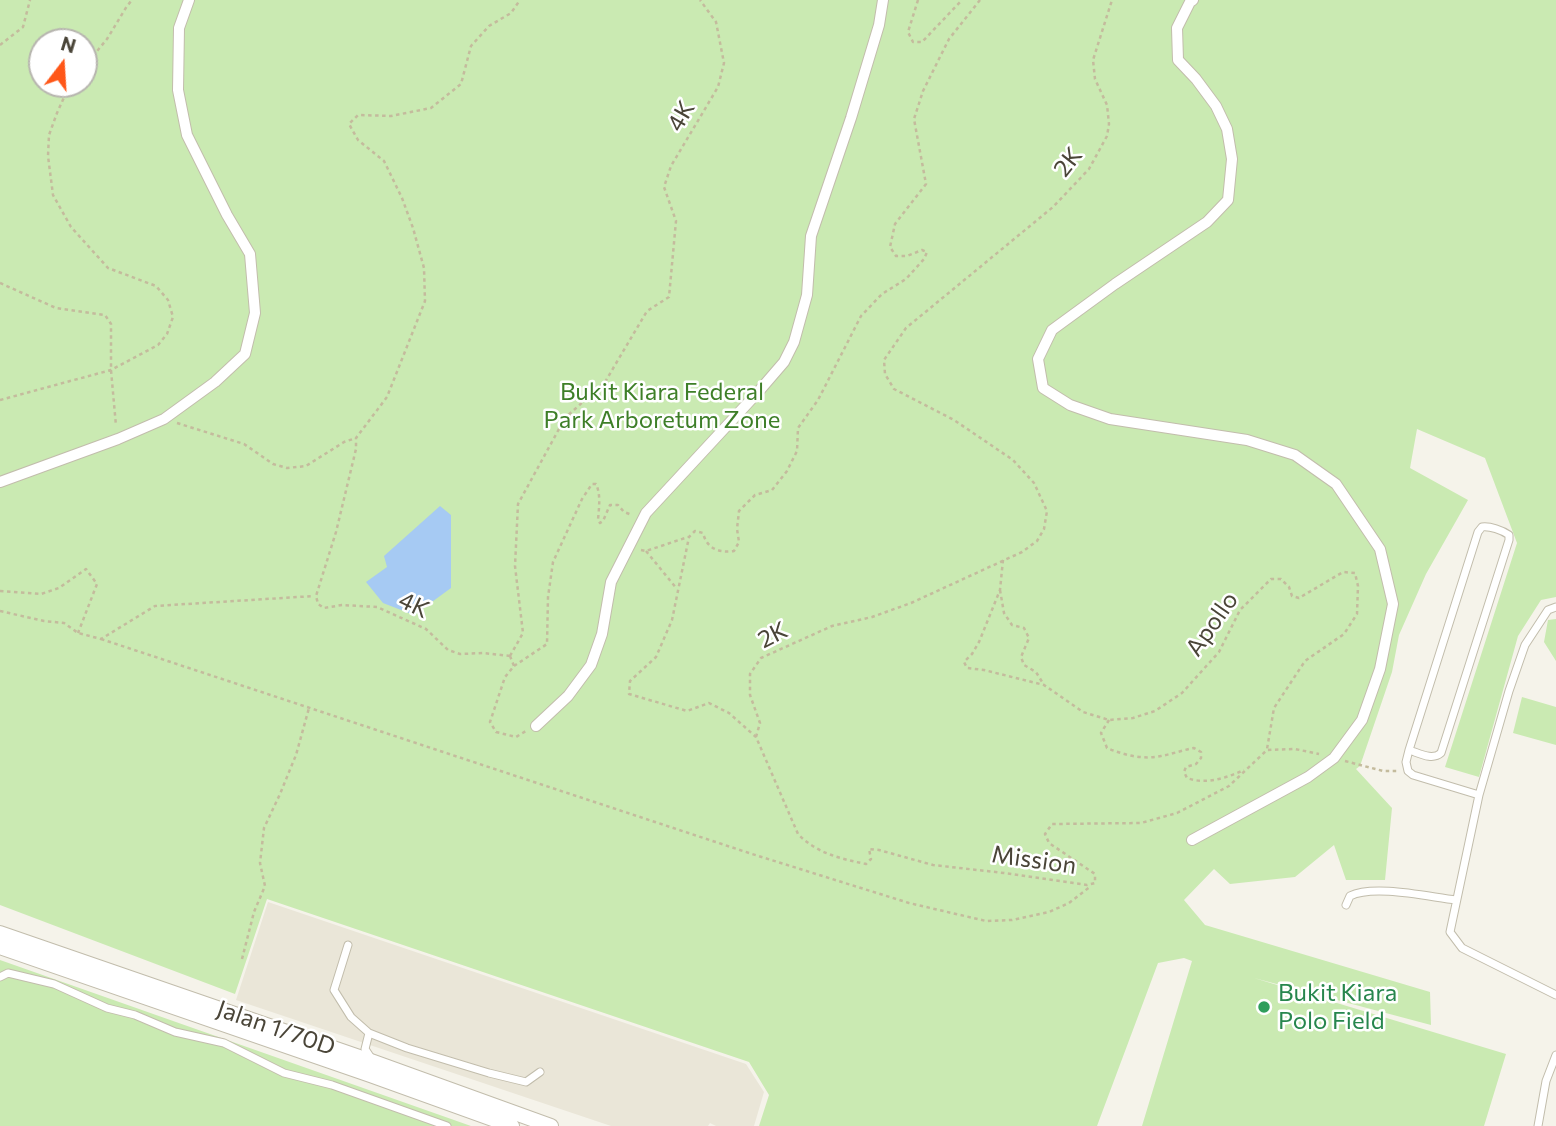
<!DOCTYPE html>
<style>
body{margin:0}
#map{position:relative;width:1556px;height:1126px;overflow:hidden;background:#f5f3ea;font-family:Commissioner,sans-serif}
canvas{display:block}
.north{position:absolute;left:28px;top:28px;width:70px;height:70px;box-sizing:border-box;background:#fff;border:2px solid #b7b5af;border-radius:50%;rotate:17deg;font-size:19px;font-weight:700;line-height:28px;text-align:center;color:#4a4538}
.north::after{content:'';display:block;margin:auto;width:24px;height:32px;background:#ff5718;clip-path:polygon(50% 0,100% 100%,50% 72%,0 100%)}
</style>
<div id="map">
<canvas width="1556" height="1126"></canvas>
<div class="north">N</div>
</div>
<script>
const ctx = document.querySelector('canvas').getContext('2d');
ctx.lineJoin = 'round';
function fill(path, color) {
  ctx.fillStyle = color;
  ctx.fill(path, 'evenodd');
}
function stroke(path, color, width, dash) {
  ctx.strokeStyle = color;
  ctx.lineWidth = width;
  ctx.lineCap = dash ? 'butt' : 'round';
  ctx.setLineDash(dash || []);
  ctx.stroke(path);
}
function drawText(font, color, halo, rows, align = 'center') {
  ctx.font = font + ' Commissioner,sans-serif';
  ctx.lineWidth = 5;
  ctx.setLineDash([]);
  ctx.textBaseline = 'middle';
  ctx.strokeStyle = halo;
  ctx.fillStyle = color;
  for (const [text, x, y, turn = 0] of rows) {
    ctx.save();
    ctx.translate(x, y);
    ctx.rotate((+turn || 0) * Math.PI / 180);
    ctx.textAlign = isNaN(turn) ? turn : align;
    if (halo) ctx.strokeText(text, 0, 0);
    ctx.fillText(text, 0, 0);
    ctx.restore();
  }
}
fill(new Path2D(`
 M268 902 746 1064 764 1092 754 1126H716L710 1123 708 1126H611L236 1000Z`), '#eae6d8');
fill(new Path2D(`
 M0 0H1556V597L1541 600 1518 636 1479 777 1445 767 1517 543 1485 458 1417 429 1410 468 1468 500 1426 574 1399 635 1392 672 1360 766 1356 769 1392 808 1385 880H1346L1334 845 1295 877 1230 884 1214 869 1184 900 1205 925 1430 992 1431 1025 1254 978 1506 1054 1484 1126H1142L1192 961 1184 958 1158 963 1097 1126H759L769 1095 749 1062 267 899 235 994 0 905ZM42 42H84V84H42Z
 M1556 619V661L1544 642 1548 620Z
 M1522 697 1556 707V745L1513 733Z
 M0 960 471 1126H0Z`), '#caeab2');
fill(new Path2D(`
 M440 506 451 515V588L414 615 383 603 366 582 387 567 384 556Z`), '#a6caf3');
const service = new Path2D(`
 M1556 607 1548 610 1525 645 1509 691 1479 795 1450 932 1462 948 1556 995
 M1409 750C1419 753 1432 761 1441 753L1509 540V535C1502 530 1490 526 1482 527L1478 532 1409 750 1406 762 1408 771 1413 775 1479 795
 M1346 905 1350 896C1374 884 1429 897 1456 900
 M348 945 334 990 351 1017 369 1033 407 1048 489 1073 526 1082 540 1072
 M0 977 8 973 54 984 107 1008 135 1015 175 1032 224 1043 284 1073 332 1085 447 1126
 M369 1033 365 1049 371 1058
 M1538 1126 1546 1081 1556 1055`);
const pedestrian = new Path2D(`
 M0 482 118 439 164 419 215 382 245 354 255 313 250 254 227 215 187 135 178 90 179 28 189 0
 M536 726 568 696 591 665 602 634 611 582 646 513 759 391 784 362 794 342 807 295 811 236 851 118 879 25 883 0
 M1192 840 1308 777 1334 758 1362 720 1380 669 1393 604 1380 549 1336 484 1295 455 1247 440 1110 419 1070 405 1043 388 1038 359 1052 330 1115 284 1207 222 1228 200 1232 159 1227 129 1216 106 1196 79 1178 60 1177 28 1190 2 1193 0`);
const minor = new Path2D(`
 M0 933 374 1062 551 1126
 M0 947 370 1075 512 1126`);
stroke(service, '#c2bdac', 9);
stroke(pedestrian, '#c2bdac', 12);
stroke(minor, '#c2bdac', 16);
stroke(new Path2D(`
 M918 0 908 32 913 42H922L962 0
 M980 0 949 39 923 91 914 119 926 184 895 224 890 247 896 256H907L922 250 927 252 924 259 906 279 882 294 861 316 818 400 798 428 797 451 787 471 772 490 755 495 739 511 737 529 739 542 734 551C719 553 707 549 703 533L695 531 689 537 672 620 656 657 630 681 629 694 687 711 709 703 729 713 756 737 798 834C816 853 841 859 866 864L871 859 869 849 879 850 933 865 1004 873 1087 885 1095 883V874L1049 843 1045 834 1052 824 1141 823 1177 813 1229 786 1267 750 1295 749 1319 754
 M0 45 23 27 30 0
 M84 67 107 39 127 6 132 0
 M0 283 56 308 105 315 111 324V370L116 426
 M0 400 111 370 158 345 167 334 173 317 168 300 156 286 108 268 71 227 53 195 48 156 49 135 57 113 70 84
 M177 423 244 444 273 464 287 468 306 466 344 442 356 438
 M641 550 646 551 688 537
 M646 551 677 589
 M1003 560 1000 590 979 642 972 654 964 662 967 668 984 670 1044 685 1083 712 1109 720 1133 718 1155 711 1182 693 1219 652 1240 610 1271 579H1281L1289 587 1292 596 1299 598 1343 572 1355 573 1358 586 1357 614 1344 634 1305 661 1274 708 1267 749
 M1000 590 1004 613 1012 625 1024 628 1029 638 1021 657 1024 665 1036 672 1044 685
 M0 591 41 594 59 588 86 569 97 584 78 633
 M0 611 44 621 64 623 78 633 101 639 155 606 314 596
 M101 639 752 854 909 903 986 921 1012 920 1049 912 1069 903 1091 886
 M510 656 483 653 460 654 448 650 426 629 377 607 342 605 324 608 318 604 316 596 336 532 356 449V438L387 397 425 301 424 268 413 228 402 198 384 161 358 140 349 124 358 115 391 116 431 108 461 84 471 46 489 26 511 13 520 0
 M510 656 523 633 515 566 518 504 565 418 605 382 647 311 669 297 676 221 664 187 671 166 718 87 724 63 716 22 700 0
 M510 656 514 666 505 677 490 722 496 732 516 737 526 731
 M514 666 547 644 548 597 553 562 582 499 592 484H596C601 495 599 507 598 520L600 523 603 521 610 505H618L624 512 632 515
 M1109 720 1101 733 1107 748C1124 755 1143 760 1161 756 1172 754 1183 750 1194 748L1201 752V758L1196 764 1186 767 1184 772 1187 778C1206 785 1226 778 1244 770
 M756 737 760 723 750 695V674L761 658 832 626 872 617 911 603 1022 552 1037 541 1044 529 1047 511 1034 483 1013 460 954 420 894 389 885 374 884 360 906 328 1053 207 1089 169 1107 136 1109 124 1107 105 1095 79 1093 60 1112 0
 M1345 761 1383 771H1397
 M242 959 254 912 265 886 260 863 264 828 280 794 296 755 309 708`), '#c4bb9d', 2.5, [3.5, 3.5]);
stroke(service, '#fff', 7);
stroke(pedestrian, '#fff', 10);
stroke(minor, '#fff', 14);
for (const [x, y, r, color] of [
 [1264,1007,7,"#2e9e5b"]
]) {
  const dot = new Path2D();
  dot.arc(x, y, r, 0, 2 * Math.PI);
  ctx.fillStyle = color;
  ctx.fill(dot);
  stroke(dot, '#fff', 2.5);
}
drawText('24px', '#4a4538', '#fff', [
 ["4K",681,116,-60],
 ["2K",1068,162,-52],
 ["4K",414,605,26],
 ["Apollo",1212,624,-55],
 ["2K",773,635,-27],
 ["Mission",1034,860,8],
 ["Jalan 1/70D",276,1028,19]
]);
drawText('24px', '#3e7f28', '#fff', [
 ["Bukit Kiara Federal",662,392],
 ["Park Arboretum Zone",662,420]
]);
drawText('24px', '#27864d', '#fff', [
 ["Bukit Kiara",1278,993],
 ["Polo Field",1278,1021]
], 'left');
</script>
